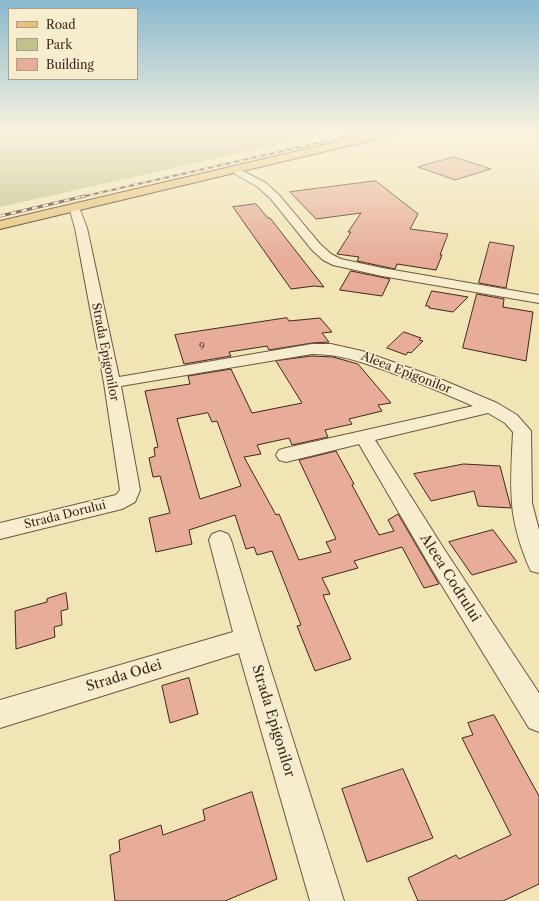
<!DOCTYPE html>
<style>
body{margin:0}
#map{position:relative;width:539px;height:901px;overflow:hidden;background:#f1e4b5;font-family:"Libre Caslon Text",serif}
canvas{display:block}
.legend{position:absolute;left:8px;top:8px;width:130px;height:72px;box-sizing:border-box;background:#f6edcf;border:1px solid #ae9d88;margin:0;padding:5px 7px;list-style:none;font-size:12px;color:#41261d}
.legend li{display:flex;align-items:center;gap:8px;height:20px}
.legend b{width:20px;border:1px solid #ae9d88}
</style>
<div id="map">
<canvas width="539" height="901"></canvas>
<ul class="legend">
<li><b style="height:5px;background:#e8c27a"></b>Road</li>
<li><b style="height:11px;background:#bfc28a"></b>Park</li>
<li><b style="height:11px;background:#e7ad98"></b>Building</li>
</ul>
</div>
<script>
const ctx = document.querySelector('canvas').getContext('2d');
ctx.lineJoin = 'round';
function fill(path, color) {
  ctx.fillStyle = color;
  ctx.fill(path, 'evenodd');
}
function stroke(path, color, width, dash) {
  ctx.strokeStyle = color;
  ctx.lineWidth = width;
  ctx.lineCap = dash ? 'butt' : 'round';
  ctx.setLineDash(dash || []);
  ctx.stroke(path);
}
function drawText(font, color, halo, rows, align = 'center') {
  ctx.font = font + ' "Libre Caslon Text",serif';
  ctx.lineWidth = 3.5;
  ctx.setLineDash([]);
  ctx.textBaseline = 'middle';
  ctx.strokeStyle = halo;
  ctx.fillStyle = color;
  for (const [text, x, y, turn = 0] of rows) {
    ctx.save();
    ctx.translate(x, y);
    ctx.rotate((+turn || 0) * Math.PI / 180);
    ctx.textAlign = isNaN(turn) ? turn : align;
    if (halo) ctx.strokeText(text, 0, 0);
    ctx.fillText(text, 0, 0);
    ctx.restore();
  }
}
fill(new Path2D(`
 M0 132H333L0 207Z`), '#bfc28a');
const building = new Path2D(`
 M454 157 491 169 455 180 418 167Z
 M376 181 418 214 410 229 448 234 440 255H442L436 270 397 264 395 269 357 261 359 257 337 254 351 232H348L361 213 316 219 290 192Z
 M256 204 268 218H270L324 287 314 286 291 289 233 207Z
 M490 242 514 246 506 288 479 283Z
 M351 271 390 279 382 296 340 290Z
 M432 291 468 297 453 312 429 308V306H426Z
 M477 294 504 299 503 307 533 312 526 361 463 348Z
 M287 318 289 321 320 318 332 332 322 333 329 342 312 343 269 350 267 346 229 352 231 356 184 364 175 335Z
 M404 332 421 338 419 340 423 341 411 353 408 352 406 355 387 348Z
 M312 356 333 357 358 364 391 403 378 405 382 411 349 419 352 424 325 430 328 437 292 445 289 438 257 445 261 454 244 457 276 515 279 514 299 560 331 552 326 542 336 539 299 460 336 451 354 484 352 485 379 535 394 531 388 520 398 514 439 584 424 588 402 547 354 561 358 568 322 578 330 594 323 595 351 659 315 671 297 626 301 625 272 551 257 555 254 547 246 549 235 515 189 530 192 544 156 552 149 518 170 513 160 476 153 477 149 458 155 456 154 448 158 447 145 391 190 384 188 376 231 369 252 413 302 403 276 361ZM208 413 212 422 217 421 241 486 200 499 177 419Z
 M464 464 500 466 511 508 478 506 474 491 431 501 414 474Z
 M493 530 517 562 472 575 449 542Z
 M66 593 68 609 61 611 62 625 54 627 55 637 16 649 15 611 47 602V599Z
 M189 678 198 714 170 723 162 686Z
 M494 715 539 796V884L503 901H418L408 878 456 855 459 859 511 835 462 738 473 735 468 723Z
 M403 769 433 838 367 862 342 789Z
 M252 792 277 879 225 901H115L110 855 120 851 119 840 161 825 163 835 205 820 203 810Z`);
fill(building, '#e7ad98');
stroke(building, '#41261d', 1);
const minor = new Path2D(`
 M235 167 266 183 279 195 320 244 331 254 341 259 382 268 539 295V303L382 276 333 265 323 260 312 250 271 199 258 187 232 172 230 170Z
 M74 204 79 207 87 228 119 377 312 344H331L362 351 438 378 497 403 517 415 531 431 532 503 539 530V573L531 571C522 553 513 523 512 503 510 480 512 455 513 432L505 423 488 413 375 440 446 552 539 693V732L529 728 430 566 359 444 286 462 279 460 276 455 279 450 286 448 473 406C446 394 420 383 392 373 364 363 342 354 312 354L121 386 140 490 135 502 122 509 0 539V523L116 495 120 490 104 383 75 228 69 207Z
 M220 531 228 534 231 540 261 639 344 901H310L239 653 0 728V700L233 632 209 540 212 534Z`);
const primary = new Path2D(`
 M379 132H397L393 135 0 229V221Z`);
stroke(minor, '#6d5643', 2);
stroke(primary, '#41261d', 2);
fill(minor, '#f6edcf');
fill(primary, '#e8c27a');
const railFar1 = new Path2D(`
 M81 197 366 132`);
const rail = new Path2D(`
 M0 216 85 196`);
stroke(railFar1, '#41261d', 2);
stroke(rail, '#41261d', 3);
stroke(railFar1, '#f6edcf', 1.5, [4.5]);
stroke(rail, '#f6edcf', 2, [5.5]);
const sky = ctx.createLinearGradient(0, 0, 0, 259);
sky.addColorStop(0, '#89b8cf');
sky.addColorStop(0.51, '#f9f3de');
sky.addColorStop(1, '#f9f3de00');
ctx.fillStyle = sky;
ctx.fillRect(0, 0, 539, 259);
drawText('10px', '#6a483c', null, [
 ["9",202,346]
]);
drawText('12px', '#41261d', '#f6edcf', [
 ["Strada Epigonilor",105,352,79],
 ["Aleea Epigonilor",406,373,21],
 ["Strada Dorului",65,515,-14]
]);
drawText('14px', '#41261d', '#f6edcf', [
 ["Aleea Codrului",450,578,58],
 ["Strada Odei",124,676,-17],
 ["Strada Epigonilor",273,721,73]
]);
</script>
